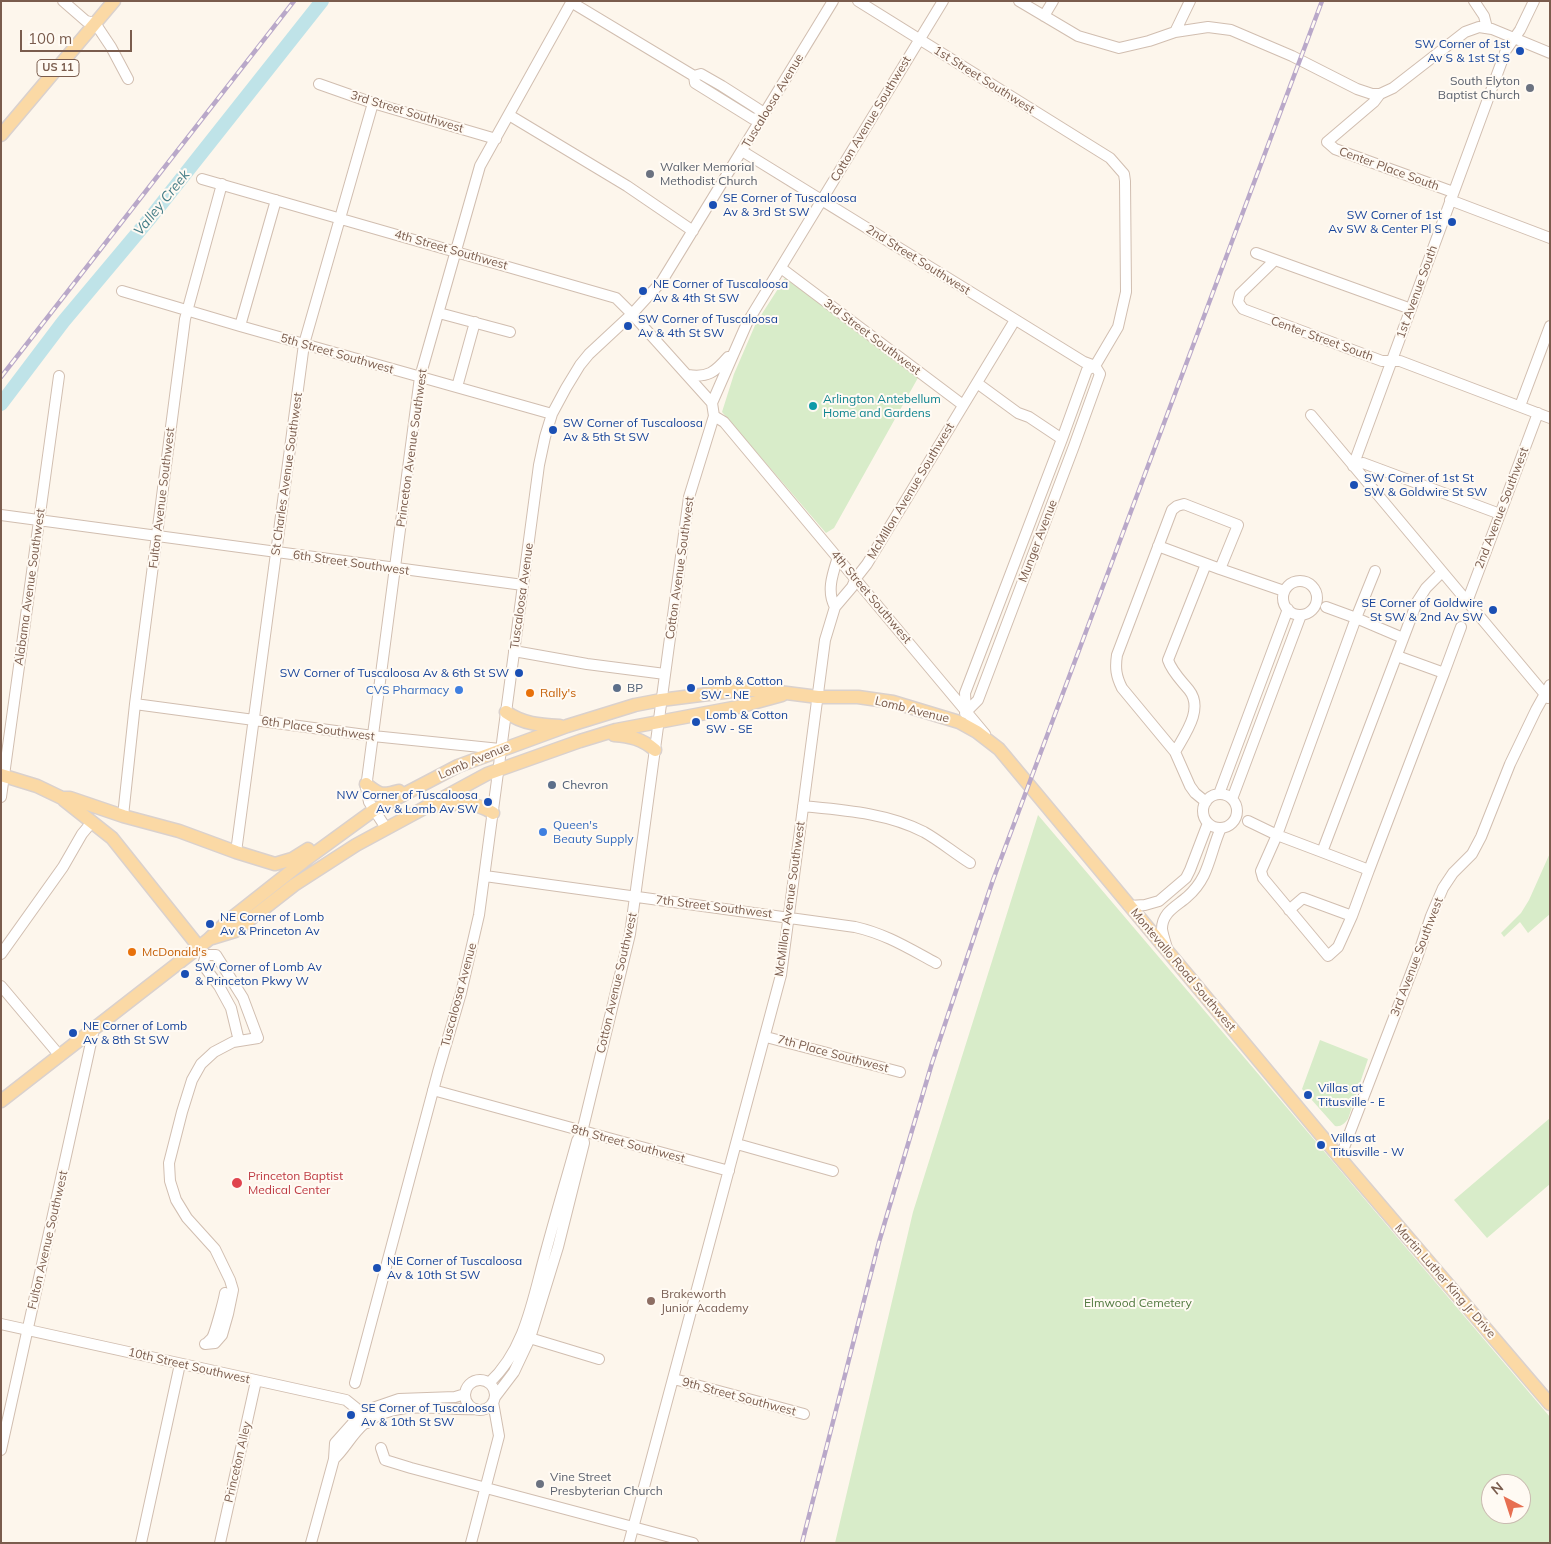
<!DOCTYPE html>
<style>
body{margin:0}
#map{position:relative;width:1551px;height:1544px;overflow:hidden;background:#fdf6ec;font-family:Mulish,sans-serif}
canvas{display:block}
.frame{position:absolute;inset:0;border:2px solid #7a5c4d;pointer-events:none}
.north{position:absolute;left:1481px;top:1474px;width:50px;height:50px;box-sizing:border-box;background:#fffaf3;border:1px solid #cabbb1;border-radius:50%;rotate:320deg;font-size:14px;font-weight:700;line-height:20px;text-align:center;color:#7a5c4d}
.north::after{content:'';display:block;margin:auto;width:18px;height:22px;background:#e76f51;clip-path:polygon(50% 0,100% 100%,50% 72%,0 100%)}
.scale{position:absolute;left:20px;top:30px;width:112px;height:22px;box-sizing:border-box;border:2px solid #7a5c4d;border-top:0;padding-left:6px;font-size:15px;line-height:18px;white-space:nowrap;color:#7a5c4d;-webkit-text-stroke:4px #fffaf3;paint-order:stroke}
</style>
<div id="map">
<canvas width="1551" height="1544"></canvas>
<div class="frame"></div>
<div class="north">N</div>
<div class="scale">100 m</div>
</div>
<script>
const ctx = document.querySelector('canvas').getContext('2d');
ctx.lineJoin = 'round';
function fill(path, color) {
  ctx.fillStyle = color;
  ctx.fill(path, 'evenodd');
}
function stroke(path, color, width, dash) {
  ctx.strokeStyle = color;
  ctx.lineWidth = width;
  ctx.lineCap = dash ? 'butt' : 'round';
  ctx.setLineDash(dash || []);
  ctx.stroke(path);
}
function drawText(font, color, halo, rows, align = 'center') {
  ctx.font = font + ' Mulish,sans-serif';
  ctx.lineWidth = 4;
  ctx.setLineDash([]);
  ctx.textBaseline = 'middle';
  ctx.strokeStyle = halo;
  ctx.fillStyle = color;
  for (const [text, x, y, turn = 0] of rows) {
    ctx.save();
    ctx.translate(x, y);
    ctx.rotate((+turn || 0) * Math.PI / 180);
    ctx.textAlign = isNaN(turn) ? turn : align;
    if (halo) ctx.strokeText(text, 0, 0);
    ctx.fillText(text, 0, 0);
    ctx.restore();
  }
}
fill(new Path2D(`
 M785 278 919 376 834 528 826 533 722 412 734 374 756 323Z
 M1038 815 1550 1417V1543H835L913 1212ZM1491 1484H1521V1514H1491Z
 M1550 853V914L1528 933 1520 922 1504 937 1501 933 1521 913 1529 900Z
 M1320 1040 1368 1059 1348 1119C1344 1124 1341 1127 1335 1126L1302 1089Z
 M1550 1118V1184L1487 1238 1454 1200Z`), '#d8ecc9');
stroke(new Path2D(`
 M1 404 63 322 151 217 322 1`), '#bfe3e8', 14);
const minor = new Path2D(`
 M63 1 86 21 95 23 111 47 128 79
 M858 1 1110 158 1124 174 1125 181 1126 292 1118 327 1095 366 1087 370 1062 439 965 693 966 712
 M1019 1 1078 36 1119 48 1149 41 1175 32 1208 27 1231 30 1292 56 1357 89 1372 94H1380
 M1474 1 1484 16 1487 28
 M571 2 694 76 701 74 722 86 755 107 761 111 762 117 753 119 695 83 694 76
 M1044 16 1053 1
 M1175 32 1190 1
 M319 84 373 103 496 139
 M509 115 627 186 693 231
 M742 151C856 221 969 292 1084 362L1095 366
 M202 179 616 298 632 314 712 403
 M1453 192 1335 149 1327 142 1374 102 1380 94 1393 88 1465 32 1479 27 1492 29 1550 53
 M1450 200 1550 238
 M1256 253 1411 309
 M1275 260 1240 294 1238 302 1243 309 1382 361H1400L1550 418
 M781 268 963 405
 M122 291 240 326 552 414
 M439 313 510 332
 M240 326 276 200
 M688 375C708 378 715 372 728 357
 M977 383 1018 413 1029 417 1062 439
 M457 387 475 322
 M1520 406 1550 326
 M1311 415 1548 698
 M714 416 724 422 985 734
 M1353 466 1506 50 1520 30 1534 1
 M1353 466 1363 463 1500 514
 M1 515 523 585
 M1158 546 1220 569
 M1283 598a17 17 0 1 1 34 0a17 17 0 1 1-34 0Z
 M1467 602 1538 413
 M835 607C826 591 833 573 838 557
 M1326 607 1356 618 1375 571
 M514 651 587 664 665 674
 M1397 656 1444 673 1369 870 1322 852 1417 602 1426 588 1442 572
 M1444 673 1461 627
 M135 704 373 736 500 749
 M965 713 978 700 1074 446 1100 374 1095 366
 M1175 752C1185 734 1204 709 1189 690 1181 680 1172 672 1168 660L1206 564
 M1203 811a17 17 0 1 1 34 0a17 17 0 1 1-34 0Z
 M1219 794 1288 609
 M1 797 59 376
 M1232 799 1301 615
 M1206 802 1195 793 1190 786 1175 752 1122 688C1116 676 1115 668 1117 655L1172 510 1177 506 1184 504 1238 525 1220 569 1284 591
 M803 806C843 810 888 813 924 832 940 841 954 853 970 863
 M123 816 135 704 185 319 222 184
 M1248 821 1277 835 1261 871 1263 878 1328 956 1338 947 1352 916
 M386 828 369 802 366 788 420 377 480 166 572 1
 M236 852 304 344 373 103
 M1322 852 1277 835 1356 618 1403 638
 M485 876 855 927C886 934 908 948 936 963
 M1129 906 1145 905 1159 901 1186 878 1190 870 1208 823
 M1289 910 1303 898 1352 916 1369 870
 M199 947 206 955H216L243 998 258 1038 233 1042 214 1052 201 1064 192 1080 182 1112 169 1163 170 1181 176 1200 187 1218 215 1249 230 1280 233 1290 228 1314 222 1335 215 1343 205 1344
 M1168 951C1166 944 1163 936 1162 929 1162 912 1177 906 1187 897 1194 891 1200 883 1204 875 1211 860 1214 843 1221 828
 M1 954 63 867 82 834 92 822
 M206 955 203 965 219 986 231 1008 239 1041
 M1 986 60 1056
 M766 1037 900 1072
 M433 1090 729 1171
 M737 1144 833 1171
 M1340 1158 1418 955 1431 916 1443 888 1453 873 1472 854 1481 837 1510 764 1536 710 1550 685
 M1 1324 346 1400 356 1408 367 1423
 M523 1336 599 1359
 M206 1344C208 1342 210 1340 212 1338 215 1333 224 1300 225 1293
 M674 1379 804 1414
 M465 1395a15 15 0 1 1 30 0a15 15 0 1 1-30 0Z
 M355 1383 438 1072 461 993 479 915 539 465 545 437 552 414 566 388 580 365 589 354 632 314 662 281 833 1
 M489 1383C526 1349 533 1297 546 1251 556 1214 567 1177 577 1141L582 1132 630 934 689 497 714 416 712 403 747 323 943 1
 M495 1397 514 1372 530 1338 558 1247 584 1143 582 1132
 M381 1448 385 1460 411 1468 693 1543
 M1 1450 94 1029
 M334 1459C345 1449 352 1434 364 1424 398 1398 437 1411 476 1409
 M141 1543 180 1364
 M220 1543 256 1381
 M311 1543 334 1459 335 1443 360 1415 367 1410 399 1399 455 1397 465 1394
 M471 1543 499 1436 493 1402
 M629 1543 781 975 825 640 835 607 852 587 856 578 867 564 1015 320`);
const major = new Path2D(`
 M1 135 114 1
 M506 712C523 724 540 725 560 726
 M614 735C630 736 642 739 655 750
 M1 775 37 786 62 798H70L123 816 179 831 236 852 275 864 292 859 308 849
 M366 784C380 795 381 796 399 791
 M64 800 112 838 199 947
 M432 806C456 803 472 800 493 813
 M212 938 235 931 294 885 356 845 487 774 580 741 616 730 738 707 782 695
 M1 1101 208 940 228 921 304 861 374 810 458 766 567 726 635 705 661 700 740 690H763L818 697H858L893 702 959 722 977 732 999 749 1340 1158 1550 1404`);
stroke(minor, '#d1beb0', 12);
stroke(major, '#dad1cd', 15);
stroke(minor, '#fff', 10);
stroke(major, '#fbd9a5', 12);
const rail = new Path2D(`
 M1 377 294 1
 M802 1543 879 1242 932 1063 993 880 1322 1`);
stroke(rail, '#b9a8c9', 4.5);
stroke(rail, '#fffaf3', 2.5, [8]);
for (const [x, y, r, color] of [
 [1520,51,5,"#1a4fb4"],
 [1530,88,5,"#6b7280"],
 [650,174,5,"#6b7280"],
 [713,205,5,"#1a4fb4"],
 [1452,222,5,"#1a4fb4"],
 [643,291,5,"#1a4fb4"],
 [628,326,5,"#1a4fb4"],
 [813,406,5,"#0f9aa8"],
 [553,430,5,"#1a4fb4"],
 [1354,485,5,"#1a4fb4"],
 [1493,610,5,"#1a4fb4"],
 [519,673,5,"#1a4fb4"],
 [617,688,5,"#5c6f8a"],
 [691,688,5,"#1a4fb4"],
 [459,690,5,"#3f7fe0"],
 [530,693,5,"#e8710a"],
 [696,722,5,"#1a4fb4"],
 [552,785,5,"#5c6f8a"],
 [488,802,5,"#1a4fb4"],
 [543,832,5,"#3f7fe0"],
 [210,924,5,"#1a4fb4"],
 [132,952,5,"#e8710a"],
 [185,974,5,"#1a4fb4"],
 [73,1033,5,"#1a4fb4"],
 [1308,1095,5,"#1a4fb4"],
 [1321,1145,5,"#1a4fb4"],
 [237,1183,6,"#e0444e"],
 [377,1268,5,"#1a4fb4"],
 [651,1301,5,"#8d6e63"],
 [351,1415,5,"#1a4fb4"],
 [540,1484,5,"#6b7280"]
]) {
  const dot = new Path2D();
  dot.arc(x, y, r, 0, 2 * Math.PI);
  ctx.fillStyle = color;
  ctx.fill(dot);
  stroke(dot, '#fffaf3', 2);
}
for (const [x, y, w] of [
 [58,68,42]
]) {
  const box = new Path2D();
  box.roundRect(x - w / 2, y - 8.5, w, 17, 4);
  ctx.fillStyle = '#fffaf3';
  ctx.fill(box);
  stroke(box, '#7a5c4d', 1);
}
drawText('bold 11px', '#7a5c4d', null, [
 ["US 11",58,68]
]);
drawText('12px', '#164399', '#fffaf3', [
 ["SW Corner of 1st",1510,44,"right"],
 ["Av S & 1st St S",1510,58,"right"],
 ["SE Corner of Tuscaloosa",723,198],
 ["Av & 3rd St SW",723,212],
 ["SW Corner of 1st",1442,215,"right"],
 ["Av SW & Center Pl S",1442,229,"right"],
 ["NE Corner of Tuscaloosa",653,284],
 ["Av & 4th St SW",653,298],
 ["SW Corner of Tuscaloosa",638,319],
 ["Av & 4th St SW",638,333],
 ["SW Corner of Tuscaloosa",563,423],
 ["Av & 5th St SW",563,437],
 ["SW Corner of 1st St",1364,478],
 ["SW & Goldwire St SW",1364,492],
 ["SE Corner of Goldwire",1483,603,"right"],
 ["St SW & 2nd Av SW",1483,617,"right"],
 ["SW Corner of Tuscaloosa Av & 6th St SW",509,673,"right"],
 ["Lomb & Cotton",701,681],
 ["SW - NE",701,695],
 ["Lomb & Cotton",706,715],
 ["SW - SE",706,729],
 ["NW Corner of Tuscaloosa",478,795,"right"],
 ["Av & Lomb Av SW",478,809,"right"],
 ["NE Corner of Lomb",220,917],
 ["Av & Princeton Av",220,931],
 ["SW Corner of Lomb Av",195,967],
 ["& Princeton Pkwy W",195,981],
 ["NE Corner of Lomb",83,1026],
 ["Av & 8th St SW",83,1040],
 ["Villas at",1318,1088],
 ["Titusville - E",1318,1102],
 ["Villas at",1331,1138],
 ["Titusville - W",1331,1152],
 ["NE Corner of Tuscaloosa",387,1261],
 ["Av & 10th St SW",387,1275],
 ["SE Corner of Tuscaloosa",361,1408],
 ["Av & 10th St SW",361,1422]
], 'left');
drawText('12px', '#7a5c4d', '#fffaf3', [
 ["1st Street Southwest",984,80,32],
 ["Tuscaloosa Avenue",773,101,-59],
 ["3rd Street Southwest",407,112,17],
 ["Cotton Avenue Southwest",871,119,-59],
 ["Center Place South",1389,169,20],
 ["4th Street Southwest",451,250,16],
 ["2nd Street Southwest",918,260,32],
 ["1st Avenue South",1417,292,-70],
 ["3rd Street Southwest",872,337,37],
 ["Center Street South",1322,339,20],
 ["5th Street Southwest",337,354,16],
 ["Princeton Avenue Southwest",412,448,-82],
 ["St Charles Avenue Southwest",287,474,-82],
 ["McMillon Avenue Southwest",911,491,-59],
 ["Fulton Avenue Southwest",162,498,-83],
 ["2nd Avenue Southwest",1502,508,-69],
 ["Munger Avenue",1038,541,-69],
 ["6th Street Southwest",351,563,8],
 ["Cotton Avenue Southwest",680,568,-82],
 ["Alabama Avenue Southwest",30,587,-82],
 ["Tuscaloosa Avenue",522,596,-82],
 ["4th Street Southwest",871,597,50],
 ["Lomb Avenue",912,710,14],
 ["6th Place Southwest",318,729,8],
 ["Lomb Avenue",474,761,-23],
 ["McMillon Avenue Southwest",790,899,-82],
 ["7th Street Southwest",714,907,7],
 ["3rd Avenue Southwest",1417,957,-69],
 ["Montevallo Road Southwest",1183,970,50],
 ["Cotton Avenue Southwest",617,983,-77],
 ["Tuscaloosa Avenue",459,995,-75],
 ["7th Place Southwest",833,1054,15],
 ["8th Street Southwest",628,1144,15],
 ["Fulton Avenue Southwest",48,1240,-77],
 ["Martin Luther King Jr Drive",1445,1281,49],
 ["10th Street Southwest",189,1366,13],
 ["9th Street Southwest",739,1397,15],
 ["Princeton Alley",238,1462,-77]
]);
drawText('12px', '#5b616d', '#fffaf3', [
 ["South Elyton",1520,81,"right"],
 ["Baptist Church",1520,95,"right"],
 ["Walker Memorial",660,167],
 ["Methodist Church",660,181],
 ["Vine Street",550,1477],
 ["Presbyterian Church",550,1491]
], 'left');
drawText('12px', '#0d838f', '#fffaf3', [
 ["Arlington Antebellum",823,399],
 ["Home and Gardens",823,413]
], 'left');
drawText('12px', '#4e5e75', '#fffaf3', [
 ["BP",627,688],
 ["Chevron",562,785]
], 'left');
drawText('12px', '#366cbe', '#fffaf3', [
 ["CVS Pharmacy",449,690],
 ["Queen's",553,825,"left"],
 ["Beauty Supply",553,839,"left"]
], 'right');
drawText('12px', '#c56008', '#fffaf3', [
 ["Rally's",540,693],
 ["McDonald's",142,952]
], 'left');
drawText('12px', '#be3a42', '#fffaf3', [
 ["Princeton Baptist",248,1176],
 ["Medical Center",248,1190]
], 'left');
drawText('12px', '#785e54', '#fffaf3', [
 ["Brakeworth",661,1294],
 ["Junior Academy",661,1308]
], 'left');
drawText('12px', '#537a41', '#fffaf3', [
 ["Elmwood Cemetery",1138,1303]
]);
drawText('italic 14px', '#437c86', '#fffaf3', [
 ["Valley Creek",162,203,-51]
]);
</script>
